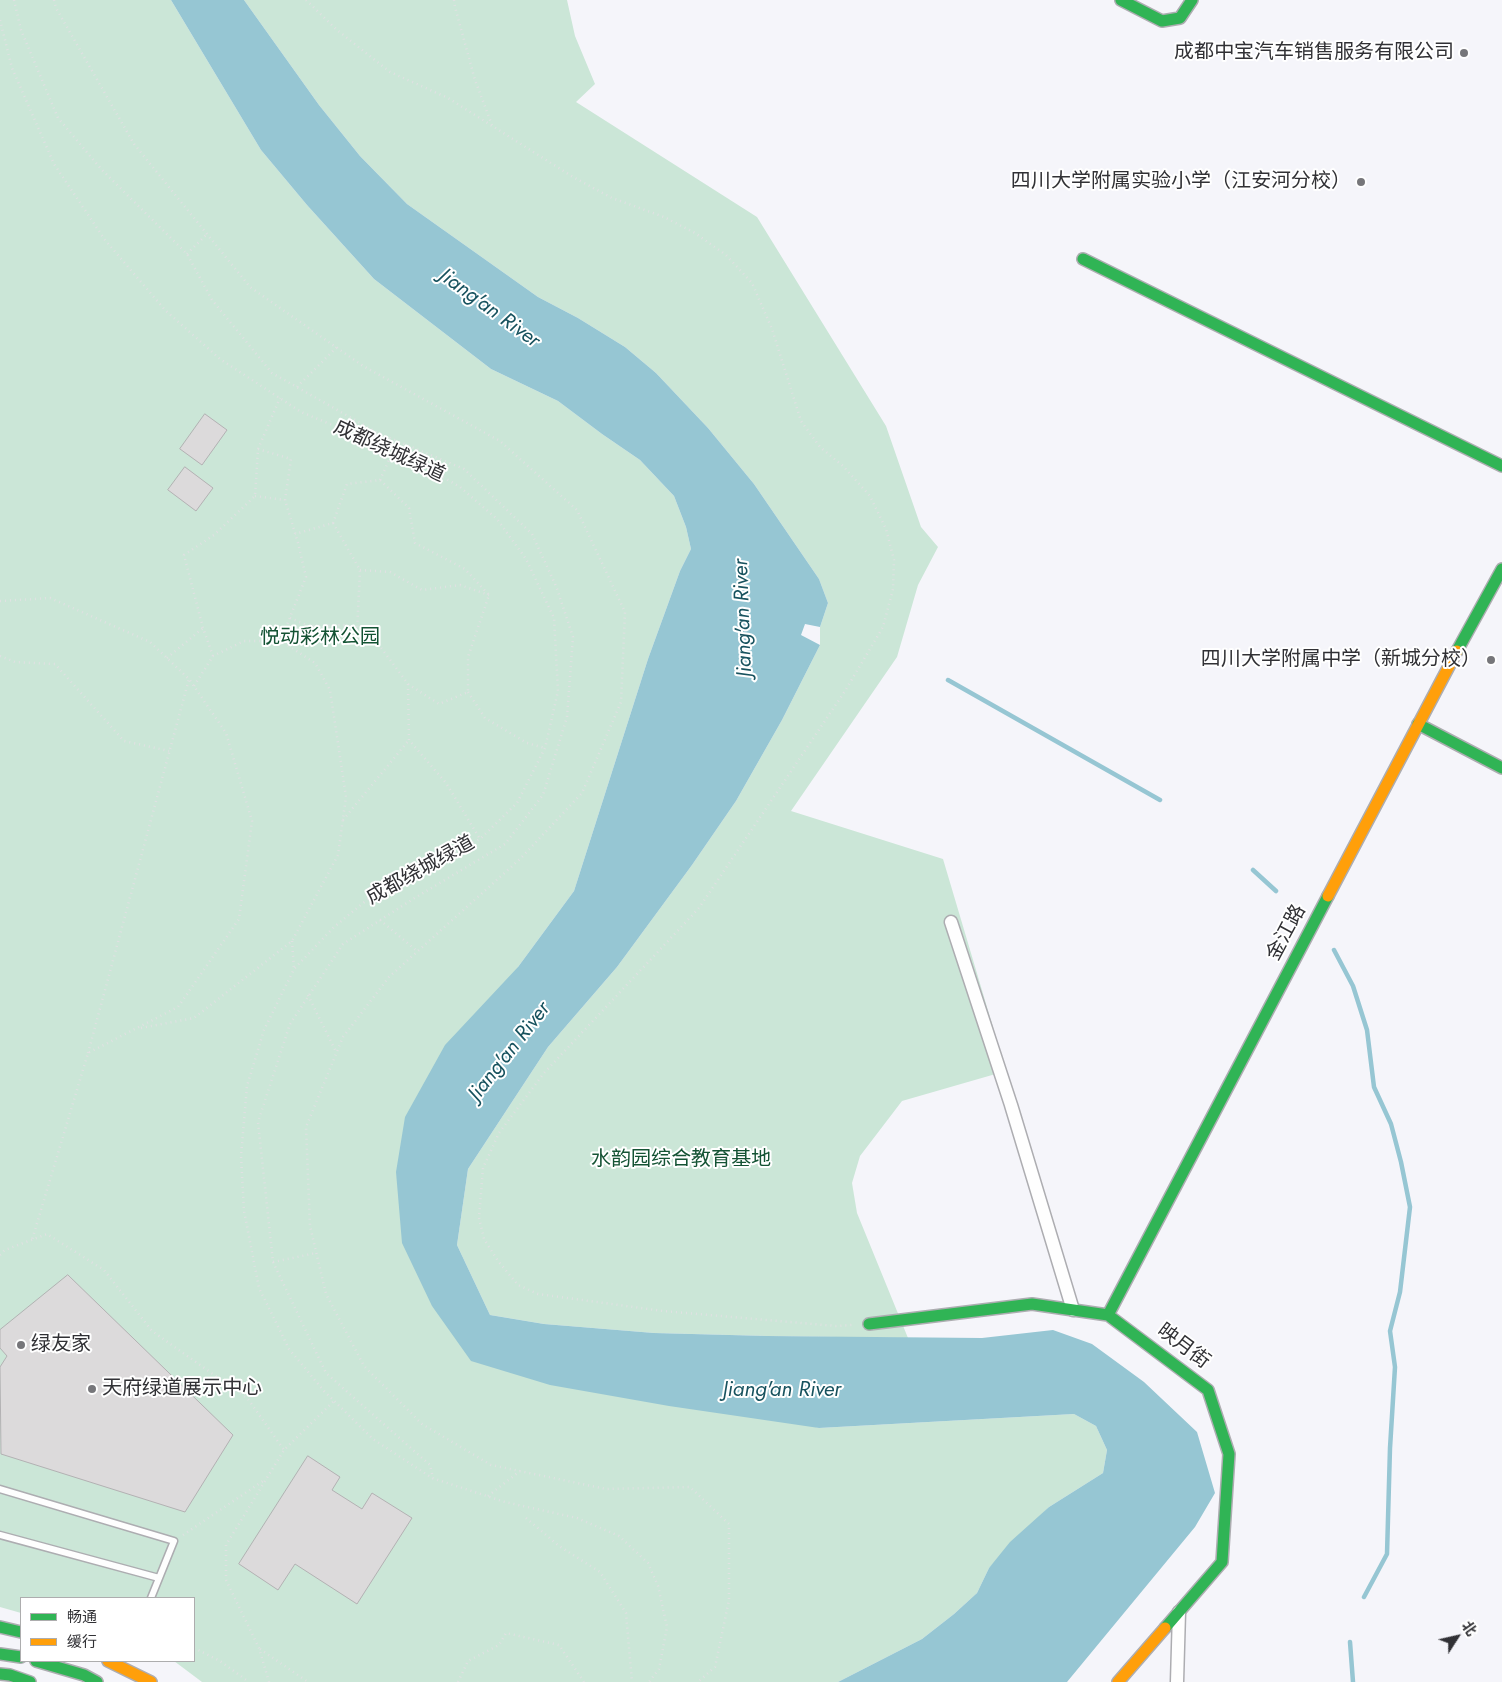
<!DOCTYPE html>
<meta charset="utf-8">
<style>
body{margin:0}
#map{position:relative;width:1502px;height:1682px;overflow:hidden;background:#f5f5fa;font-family:Jost,"Noto Sans SC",sans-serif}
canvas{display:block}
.legend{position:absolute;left:20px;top:1597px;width:175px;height:65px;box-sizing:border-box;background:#fff;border:1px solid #adadae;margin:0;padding:6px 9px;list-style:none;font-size:15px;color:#313135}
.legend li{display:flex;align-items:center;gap:10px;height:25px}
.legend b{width:25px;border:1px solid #adadae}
.north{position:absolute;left:1432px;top:1612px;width:50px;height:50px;-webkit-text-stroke:4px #fff;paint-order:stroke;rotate:55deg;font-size:14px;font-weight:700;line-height:20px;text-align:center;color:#313135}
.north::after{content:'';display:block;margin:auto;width:18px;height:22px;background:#313135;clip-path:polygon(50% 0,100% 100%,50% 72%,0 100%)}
</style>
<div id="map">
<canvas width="1502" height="1682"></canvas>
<ul class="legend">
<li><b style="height:6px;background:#30b455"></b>畅通</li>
<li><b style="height:6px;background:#ff9f0a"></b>缓行</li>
</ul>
<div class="north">北</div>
</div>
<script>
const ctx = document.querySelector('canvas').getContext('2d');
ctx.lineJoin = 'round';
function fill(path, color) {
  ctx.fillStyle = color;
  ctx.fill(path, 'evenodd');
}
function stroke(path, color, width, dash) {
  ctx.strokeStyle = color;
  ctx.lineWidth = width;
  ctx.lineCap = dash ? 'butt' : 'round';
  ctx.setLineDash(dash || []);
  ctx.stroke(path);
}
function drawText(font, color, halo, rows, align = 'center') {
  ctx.font = font + ' Jost,"Noto Sans SC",sans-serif';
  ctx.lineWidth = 4;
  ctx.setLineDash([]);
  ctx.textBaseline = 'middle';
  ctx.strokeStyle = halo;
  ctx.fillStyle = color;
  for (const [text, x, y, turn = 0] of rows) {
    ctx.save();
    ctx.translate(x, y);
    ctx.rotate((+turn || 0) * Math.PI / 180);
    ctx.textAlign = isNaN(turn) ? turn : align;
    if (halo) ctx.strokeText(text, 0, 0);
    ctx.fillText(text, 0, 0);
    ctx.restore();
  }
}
fill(new Path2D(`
 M0 0H171L261 150 307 205 374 279 491 369 558 401 602 434 640 460 674 496 686 527 691 549 680 571 648 659 574 891 518 967 432 1306 819 1428 1074 1414 1096 1426 1107 1450 1103 1473 1049 1507 989 1568 977 1593 954 1614 922 1639 838 1682H202L174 1661H194V1598H21V1613L0 1607Z
 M244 0H567L575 36 595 84 576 102 757 217 886 426 921 527 938 547 918 585 897 657 791 811 943 859 1006 1071 902 1101 860 1156 852 1183 857 1213 908 1338 768 1336 654 1333 544 1324 490 1315 457 1245 468 1169 548 1047 617 967 692 865 736 801 782 720 820 645V627L828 603 819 579 754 484 708 428 656 373 625 347 578 318 538 297 407 204 360 156 319 105Z`), '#cbe6d7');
fill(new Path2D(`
 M171 0H244L319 105 360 156 407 204 538 297 578 318 625 347 656 373 708 428 754 484 819 579 828 603 820 627 805 624 801 635 820 645 782 720 736 801 692 865 617 967 548 1047 468 1169 457 1245 490 1315 544 1324 654 1333 768 1336 982 1338 1053 1330 1092 1344 1144 1382 1197 1432 1215 1493 1195 1527 1067 1682H838L922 1639 954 1614 977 1593 989 1568 1010 1542 1049 1507 1103 1473 1107 1450 1096 1426 1074 1414 819 1428 669 1406 550 1385 471 1361 432 1306 402 1243 396 1172 405 1117 445 1045 518 967 574 891 648 659 680 571 691 549 686 527 674 496 640 460 602 434 558 401 491 369 374 279 307 205 261 150Z`), '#96c6d3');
stroke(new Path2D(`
 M948 680 1160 800
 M1253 870 1276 891
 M1334 950 1353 986 1367 1030 1374 1087 1391 1124 1401 1162 1410 1207 1400 1292 1390 1331 1395 1367 1390 1448 1387 1554 1364 1597
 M1350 1642 1353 1682`), '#96c6d3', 4.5);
const building = new Path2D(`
 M205 414 227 430 202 465 180 449Z
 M185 467 213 488 196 511 168 490Z
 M68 1275 233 1435 185 1512 1 1454 0 1367 7 1356 0 1348V1330Z
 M308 1456 340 1477 332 1490 362 1509 372 1493 412 1518 357 1604 295 1564 278 1590 239 1564Z`);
fill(building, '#dcdadb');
stroke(building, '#b3b1b3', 1);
const lane = new Path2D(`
 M0 1489 174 1541 151 1598
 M0 1535 159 1578`);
const street = new Path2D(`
 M951 922 1011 1105 1073 1310
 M1177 1682 1179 1612`);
const fast = new Path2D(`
 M1121 0 1162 21 1180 18 1192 0
 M1083 259 1502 466
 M1457 651 1502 569
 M1418 724 1502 768
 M1108 1315 1328 896
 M869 1324 1032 1304 1108 1315 1208 1390 1229 1454 1222 1562 1165 1628
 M0 1627 21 1632
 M0 1654 21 1657
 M36 1661 84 1675 97 1682
 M0 1674 10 1675 30 1682`);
const slow = new Path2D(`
 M1328 896 1457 651
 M108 1661 151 1682
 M1118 1682 1165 1628`);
stroke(lane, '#adadb1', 9);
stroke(street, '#adadb1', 15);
stroke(fast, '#adadb1', 14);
stroke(slow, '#adadb1', 14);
stroke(new Path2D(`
 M14 0 21 30 58 118 102 170 187 254 212 300 272 373 378 433 464 469 532 534 556 586 573 637 567 717 543 795 505 844 413 899 343 944 290 1024 258 1122 273 1262 326 1373 430 1465 433 1478
 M54 0 56 8 134 144 250 287 363 366 500 441 577 510 625 612 621 702 582 793 520 859 389 977 343 1037 306 1127 310 1226 326 1294 364 1366 422 1424 491 1465 606 1489 690 1487 729 1524V1600L715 1667 698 1682
 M306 0 337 30 390 72 448 98 573 177 612 198 664 217 695 233 726 255 752 283 772 329 801 421 820 447 843 466 870 496 886 529 894 560 893 589 883 627 845 691 699 908 544 1073 499 1133 483 1168 479 1218 484 1239 498 1261 518 1285 538 1294 663 1311 836 1326 852 1325
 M454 0 455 7 475 80 492 125
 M0 20 12 68 54 164 105 240 165 310 220 359 301 412 407 456 460 487 497 519 526 559 554 618 558 691 545 748 517 803 480 839 368 899 334 927 294 969 264 1030 247 1086 241 1156 244 1211 259 1288 289 1349 324 1391 373 1439 432 1478 505 1502 577 1518 619 1536 648 1563 658 1586 667 1627 659 1669 649 1682
 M187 254 207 234
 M297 387 337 347
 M258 449 291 459 285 500 298 543 306 577 281 640
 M380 480 393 451
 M255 496 285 500
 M333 523 360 570 357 632
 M360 570 390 572 422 590 460 585 489 595
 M0 601 50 598 150 642 189 679 226 733 252 821 239 919 178 1007 88 1053 32 1240
 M290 618 309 626 344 625 376 641 408 684 439 704 468 692V657L489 595 465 569 415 543 409 508 380 480 347 484 333 523 295 534
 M0 656 15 662 55 664 124 741 169 751
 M213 656 203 628 184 555 214 535 255 496 258 449 280 398
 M167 658 203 628
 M408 684 409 740 446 783 480 839
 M468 692 485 718 527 743 545 748
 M343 820 409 740
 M380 920 417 951
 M292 941 294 969
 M308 995 336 1052
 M141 1028 194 1018 292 941 338 855 346 797 330 690 315 663 281 641H244L213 656 194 686
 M88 1053 189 679
 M0 1255 5 1250 47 1234 104 1270 152 1331 248 1399 284 1450
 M273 1262 316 1253
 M488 1496 520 1471
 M526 1518 559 1546 600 1572 626 1613 632 1682
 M183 1535 266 1479
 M194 1648 220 1661 249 1682
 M260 1649 308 1682
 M269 1682 259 1648 226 1580V1545L284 1450 334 1401
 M458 1682 468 1661 499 1645 506 1633 559 1645 584 1682`), '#e0e1e2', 2.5, [1, 4]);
stroke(lane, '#fefefe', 6);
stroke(street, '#fefefe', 12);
stroke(fast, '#30b455', 11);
stroke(slow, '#ff9f0a', 11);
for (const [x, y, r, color] of [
 [1464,53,5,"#76767a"],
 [1361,182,5,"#76767a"],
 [1491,660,5,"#76767a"],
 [21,1345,5,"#76767a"],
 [92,1389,5,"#76767a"]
]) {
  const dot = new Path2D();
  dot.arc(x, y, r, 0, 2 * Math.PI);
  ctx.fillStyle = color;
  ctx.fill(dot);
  stroke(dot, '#fff', 2);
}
drawText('20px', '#313135', '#fff', [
 ["成都中宝汽车销售服务有限公司",1454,53],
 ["四川大学附属实验小学（江安河分校）",1351,182],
 ["四川大学附属中学（新城分校）",1481,660],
 ["绿友家",31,1345,"left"],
 ["天府绿道展示中心",102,1389,"left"]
], 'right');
drawText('20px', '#313135', '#fff', [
 ["成都绕城绿道",389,452,25],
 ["成都绕城绿道",421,871,-29],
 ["金江路",1287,933,-62],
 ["映月街",1183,1347,37]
]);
drawText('20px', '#145334', '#fff', [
 ["悦动彩林公园",320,638],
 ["水韵园综合教育基地",681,1160]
]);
drawText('italic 21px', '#17525e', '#fff', [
 ["Jiang'an River",489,309,36],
 ["Jiang'an River",744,618,-92],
 ["Jiang'an River",510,1052,-52],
 ["Jiang'an River",782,1391]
]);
</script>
